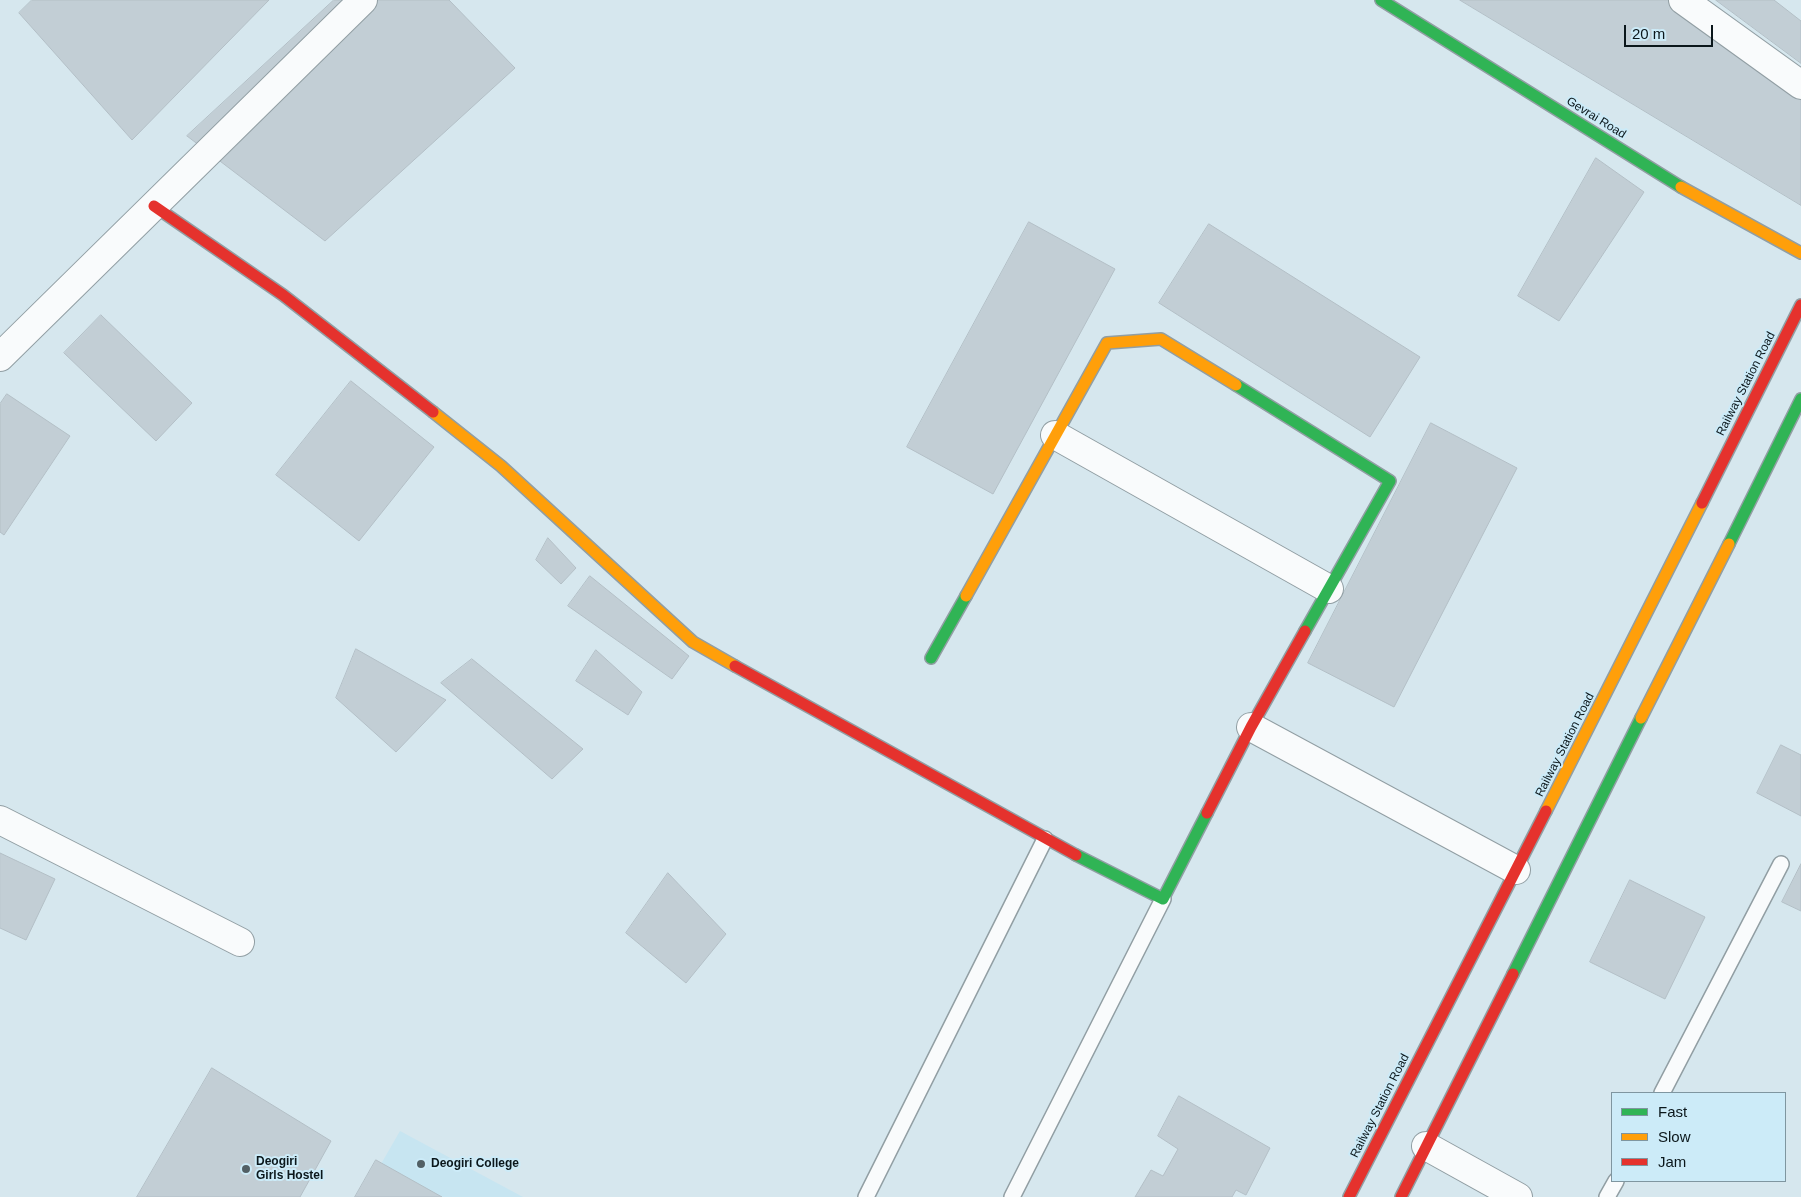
<!DOCTYPE html>
<style>
body{margin:0}
#map{position:relative;width:1801px;height:1197px;overflow:hidden;background:#d6e7ee;font-family:Helvetica,sans-serif}
canvas{display:block}
.legend{position:absolute;left:1611px;top:1092px;width:175px;height:90px;box-sizing:border-box;background:#ccebf8;border:1px solid #7f96a0;margin:0;padding:6px 9px;list-style:none;font-size:15px;color:#0b171b}
.legend li{display:flex;align-items:center;gap:10px;height:25px}
.legend b{width:25px;border:1px solid #7f96a0}
.scale{position:absolute;left:1624px;top:25px;width:89px;height:22px;box-sizing:border-box;border:2px solid #0b171b;border-top:0;padding-left:6px;font-size:15px;line-height:18px;white-space:nowrap;color:#0b171b;-webkit-text-stroke:4px #ccebf8;paint-order:stroke}
</style>
<div id="map">
<canvas width="1801" height="1197"></canvas>
<ul class="legend">
<li><b style="height:6px;background:#30b455"></b>Fast</li>
<li><b style="height:6px;background:#ff9f0a"></b>Slow</li>
<li><b style="height:6px;background:#e5322d"></b>Jam</li>
</ul>
<div class="scale">20 m</div>
</div>
<script>
const ctx = document.querySelector('canvas').getContext('2d');
ctx.lineJoin = 'round';
function fill(path, color) {
  ctx.fillStyle = color;
  ctx.fill(path, 'evenodd');
}
function stroke(path, color, width, dash) {
  ctx.strokeStyle = color;
  ctx.lineWidth = width;
  ctx.lineCap = dash ? 'butt' : 'round';
  ctx.setLineDash(dash || []);
  ctx.stroke(path);
}
function drawText(font, color, halo, rows, align = 'center') {
  ctx.font = font + ' Helvetica,sans-serif';
  ctx.lineWidth = 4;
  ctx.setLineDash([]);
  ctx.textBaseline = 'middle';
  ctx.strokeStyle = halo;
  ctx.fillStyle = color;
  for (const [text, x, y, turn = 0] of rows) {
    ctx.save();
    ctx.translate(x, y);
    ctx.rotate((+turn || 0) * Math.PI / 180);
    ctx.textAlign = isNaN(turn) ? turn : align;
    if (halo) ctx.strokeText(text, 0, 0);
    ctx.fillText(text, 0, 0);
    ctx.restore();
  }
}
fill(new Path2D(`
 M400 1131 523 1197H362Z`), '#c7e5f1');
const building = new Path2D(`
 M32 0H269L132 140 19 13Z
 M334 0H449L515 68 325 241 187 136Z
 M1460 0H1679L1801 100V205Z
 M1716 0H1774L1801 21V63Z
 M1596 158 1644 192 1559 321 1518 296Z
 M1029 222 1115 269 993 494 907 447Z
 M1209 224 1420 357 1370 437 1159 303Z
 M101 315 192 403 156 441 64 353Z
 M351 381 434 447 359 541 276 475Z
 M7 394 70 436 4 535 0 532V404Z
 M1431 423 1517 468 1394 707 1308 663Z
 M548 538 576 568 561 584 536 560Z
 M590 576 689 656 672 679 568 606Z
 M356 649 446 700 396 752 336 698Z
 M596 650 642 692 628 715 576 681Z
 M472 659 583 749 552 779 441 683Z
 M1781 745 1801 755V816L1757 793Z
 M0 853 55 879 26 940 0 928Z
 M1801 864V911L1782 902Z
 M668 873 726 934 686 983 626 933Z
 M1630 880 1705 917 1665 999 1590 962Z
 M212 1068 331 1141 300 1197H137Z
 M1179 1096 1270 1148 1246 1195 1236 1190 1232 1197H1135L1151 1170 1163 1176 1178 1149 1158 1136Z
 M376 1160 442 1197H355Z`);
fill(building, '#c2ced5');
stroke(building, '#b3bfc6', 1);
const lane = new Path2D(`
 M1662 1093 1781 864
 M866 1197 1045 839
 M1012 1197 1163 899
 M1607 1197 1616 1181`);
const street = new Path2D(`
 M1683 0 1801 85
 M0 357 363 0
 M1055 435 1329 589
 M1251 727 1516 870
 M0 820 240 942
 M1426 1146 1518 1197`);
const fast = new Path2D(`
 M1381 0 1681 187
 M1236 385 1390 481 1305 631
 M1729 544 1801 399
 M931 658 966 596
 M1076 855 1163 899 1207 813
 M1513 974 1641 718`);
const slow = new Path2D(`
 M1681 187 1801 253
 M433 412 501 466 693 642 735 666
 M966 596 1107 343 1161 339 1236 385
 M1641 718 1729 544
 M1546 811 1702 503`);
const jam = new Path2D(`
 M154 206 283 295 433 412
 M1702 503 1801 305
 M735 666 1076 855
 M1207 813 1251 727 1305 631
 M1349 1197 1546 811
 M1401 1197 1513 974`);
stroke(lane, '#919ea3', 18);
stroke(street, '#919ea3', 30);
stroke(fast, '#919ea3', 14);
stroke(slow, '#919ea3', 14);
stroke(jam, '#919ea3', 14);
stroke(lane, '#f9fbfc', 15);
stroke(street, '#f9fbfc', 28);
stroke(fast, '#30b455', 11);
stroke(slow, '#ff9f0a', 11);
stroke(jam, '#e5322d', 11);
for (const [x, y, r, color] of [
 [421,1164,5,"#526065"],
 [246,1169,5,"#526065"]
]) {
  const dot = new Path2D();
  dot.arc(x, y, r, 0, 2 * Math.PI);
  ctx.fillStyle = color;
  ctx.fill(dot);
  stroke(dot, '#ccebf8', 2);
}
drawText('12px', '#0b171b', '#ccebf8', [
 ["Gevrai Road",1596,118,32],
 ["Railway Station Road",1746,384,-63],
 ["Railway Station Road",1565,745,-63],
 ["Railway Station Road",1380,1106,-63]
]);
drawText('bold 12px', '#0b171b', '#ccebf8', [
 ["Deogiri",256,1162],
 ["Girls Hostel",256,1176],
 ["Deogiri College",431,1164]
], 'left');
</script>
